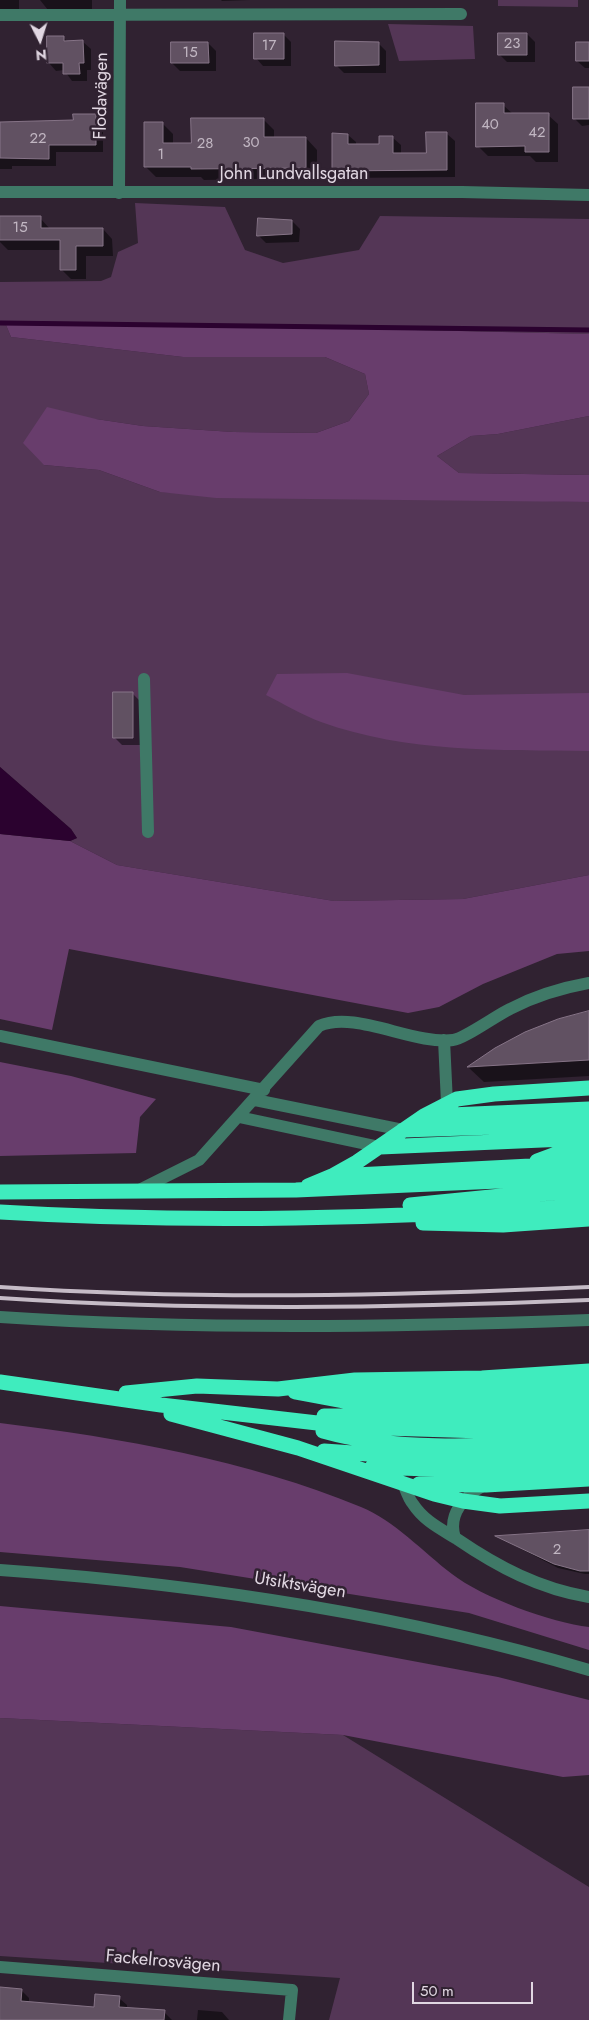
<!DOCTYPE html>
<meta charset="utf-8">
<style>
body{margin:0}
#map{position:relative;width:589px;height:2020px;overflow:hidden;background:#302231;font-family:Jost,sans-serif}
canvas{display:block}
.north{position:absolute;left:15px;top:15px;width:50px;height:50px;-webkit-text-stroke:4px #302231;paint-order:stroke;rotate:175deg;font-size:14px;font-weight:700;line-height:20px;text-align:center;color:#e1d7e2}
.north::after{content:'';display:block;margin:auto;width:18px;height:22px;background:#e1d7e2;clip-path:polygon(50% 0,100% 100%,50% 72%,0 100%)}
.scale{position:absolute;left:412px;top:1982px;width:121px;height:22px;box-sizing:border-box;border:2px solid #e1d7e2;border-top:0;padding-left:6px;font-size:15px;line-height:18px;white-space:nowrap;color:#e1d7e2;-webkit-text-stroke:4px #302231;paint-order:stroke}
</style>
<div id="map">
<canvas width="589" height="2020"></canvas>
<div class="north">N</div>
<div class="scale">50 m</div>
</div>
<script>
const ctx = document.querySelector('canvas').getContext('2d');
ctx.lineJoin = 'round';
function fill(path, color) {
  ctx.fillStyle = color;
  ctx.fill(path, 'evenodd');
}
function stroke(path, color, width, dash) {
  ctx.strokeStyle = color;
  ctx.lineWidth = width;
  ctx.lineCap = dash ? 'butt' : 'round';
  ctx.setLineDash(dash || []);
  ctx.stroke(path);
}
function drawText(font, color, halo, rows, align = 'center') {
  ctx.font = font + ' Jost,sans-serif';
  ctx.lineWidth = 5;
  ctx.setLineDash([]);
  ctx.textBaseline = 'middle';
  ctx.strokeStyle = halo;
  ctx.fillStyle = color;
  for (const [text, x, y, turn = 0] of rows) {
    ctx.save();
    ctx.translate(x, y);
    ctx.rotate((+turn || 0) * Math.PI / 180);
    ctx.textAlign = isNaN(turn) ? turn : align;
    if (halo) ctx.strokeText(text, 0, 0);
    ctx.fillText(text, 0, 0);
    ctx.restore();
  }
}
fill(new Path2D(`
 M498 0H578V7L498 6Z
 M388 24 473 26 475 59 399 61Z
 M135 203 225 207 245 250 283 263 359 250 380 216 589 219V334L27 321 6 325 11 337 183 357H325L365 374 369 394 349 421 316 433 233 432 143 426 96 419 44 465 99 470 160 492 589 502V875L463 899 334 901 117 865 70 841 77 838 71 829 0 767V282L101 281 111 277 118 252 138 243Z
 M589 416V475L459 473 437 456 471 436 498 434Z
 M0 1718 343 1735 589 1887V2020H329L340 1978 0 1956Z`), '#543656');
fill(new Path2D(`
 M27 321 589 334V416L498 434 471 436 437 456 459 473 589 475V502L216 498 160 492 99 470 44 465 23 443 47 407 96 419 143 426 233 432 316 433 349 421 369 394 365 374 325 357H183L11 337 6 325Z
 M347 673 464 695 589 693V751C499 750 407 753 321 722 302 715 284 704 266 695L277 674Z
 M0 834 70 841 117 865 334 901 463 899 589 875V951L557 954 483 984 439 1007 408 1013 69 949 52 1030 0 1019Z
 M0 1062 71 1076 156 1099 140 1117 136 1153 0 1156Z
 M0 1423C122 1438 247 1460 361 1507 395 1521 423 1552 452 1574 481 1597 552 1623 589 1627V1650L469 1613 180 1567 0 1552Z
 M0 1606 231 1627 498 1677 589 1700V1775L563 1777 343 1735 0 1718Z`), '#683d6c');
fill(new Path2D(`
 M0 767 71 829 77 838 70 841 0 834Z`), '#2b022f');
fill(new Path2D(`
 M0 0H19V10H0Z
 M40 0H92V9L48 10Z
 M221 0H250L222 1Z
 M283 34 291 42V66H263L256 58Z
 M527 34 535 42V62H507L499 54Z
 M63 37 68 42H83L91 49V70H87V81H72L64 70 56 71 49 63Z
 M208 43 216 51V71H180L172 63Z
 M378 43 386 51V73H344L336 65Z
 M589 44V68H585L577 61Z
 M589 88V125L582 126 574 118Z
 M503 105 513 114 548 115 558 124V162H536L530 156H488L478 146Z
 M95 115 103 123V152H56V166H12V169H0V124L74 121Z
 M263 119 274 130V138H306L317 150V178L204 180 201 177H156L145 166 162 123 173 134V144H193Z
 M447 134 455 141V177L341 178 334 170 348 135 356 142V146H380L393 138 401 145V154H427Z
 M0 218H40L50 229H103L112 239 113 256H86V279H71L61 269V250H8L0 242Z
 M292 221 300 229 299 242 266 243 258 235Z
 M133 694 140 701V745H122L114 737Z
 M589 1013V1076L484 1082 469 1068 496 1049Z
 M589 1531V1574H585L558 1568 498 1537Z
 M0 1988 21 1990 29 1998V2003L95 2008 119 1998 127 2005V2008L164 2012 172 2020H0Z
 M198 2010 222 2012 229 2020H197Z`), '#0007');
stroke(new Path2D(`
 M0 323 589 330`), '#2b022f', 5);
const building = new Path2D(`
 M254 33H284V59H254Z
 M498 33H527V55H498Z
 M47 36H64V41L83 40 84 63H79L80 74H63V63H47Z
 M335 41 379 42V65L335 66Z
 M171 42H208L209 63H171Z
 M576 42H589V61H576Z
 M573 87H589V119H573Z
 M476 103H504V113H549V152H525V146L476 147Z
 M73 114H96V145H49V159L0 158V122L73 120Z
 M191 118H264V137H306V168L191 169V167H144V122H163V143H191Z
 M426 132H447V170L332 171V133L348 134V144H379V136H393V153H426Z
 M0 216H41V228H103V246H76V270H60V240H0Z
 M258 218 292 220V234L257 236Z
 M113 692H133V738H113Z
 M589 1011V1060L467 1067 495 1048 525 1032 558 1019Z
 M589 1530V1571H580L554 1564 495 1536Z
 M0 1987 22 1989 21 2001 94 2007 95 1994 120 1996 119 2007 165 2010 164 2020H0Z`);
fill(building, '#615162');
stroke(building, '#867487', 1);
stroke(new Path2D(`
 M0 15 461 14
 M0 192H462L589 195
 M119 193 120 0
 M144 679 148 832
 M0 1036 264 1090
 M444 1040 447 1103
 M255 1100 403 1130
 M239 1117 380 1147
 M139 1190 199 1160 319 1026C355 1010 413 1045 453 1040 464 1039 497 1015 510 1009 535 996 561 988 589 983
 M0 1317C196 1330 393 1327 589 1320
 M403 1483C406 1490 408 1498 413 1504 424 1521 441 1529 457 1539 498 1567 540 1589 589 1597
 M455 1538C447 1514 465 1495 485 1485
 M0 1570C200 1584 397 1613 589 1670
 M0 1967 292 1990 289 2020`), '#3f7967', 12);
stroke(new Path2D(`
 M428 1116 589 1109
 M403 1130 589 1124
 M380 1147 589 1138
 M537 1161 564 1151 589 1150
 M336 1176 589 1163
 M308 1186 332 1176 357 1162 424 1116 457 1099 494 1094 589 1088
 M0 1192 296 1190 589 1177
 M410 1205 501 1196 589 1191
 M0 1212C196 1224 394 1218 589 1206
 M423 1223 503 1225 589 1219
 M0 1382 161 1405 352 1427 483 1431 589 1425
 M332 1391 483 1390 589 1385
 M295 1392 354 1403 390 1404 515 1403 589 1399
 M126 1393 197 1386 278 1389 355 1380 482 1378 589 1371
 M171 1414 298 1448 434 1494 463 1501 500 1506 589 1501
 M324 1416H484L589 1412
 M323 1431C408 1455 501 1444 589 1439
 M324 1451 441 1459 589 1453
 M372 1467 486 1471 589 1466
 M419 1484 486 1485 589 1479`), '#3fecbe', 15);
stroke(new Path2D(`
 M0 1287C196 1300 393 1296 589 1287
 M0 1298C196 1311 393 1308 589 1300`), '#c5bbc6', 4);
drawText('15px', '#c1b6c2', null, [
 ["23",512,44],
 ["17",269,46],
 ["15",190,53],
 ["40",490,125],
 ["42",537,133],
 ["22",38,139],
 ["30",251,143],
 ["28",205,144],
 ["1",161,155],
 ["15",20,228],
 ["2",557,1550]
]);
drawText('18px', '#e1d7e2', '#302231', [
 ["Flodavägen",102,96,-89],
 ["John Lundvallsgatan",294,175],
 ["Utsiktsvägen",300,1586,9],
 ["Fackelrosvägen",163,1962,5]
]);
</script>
